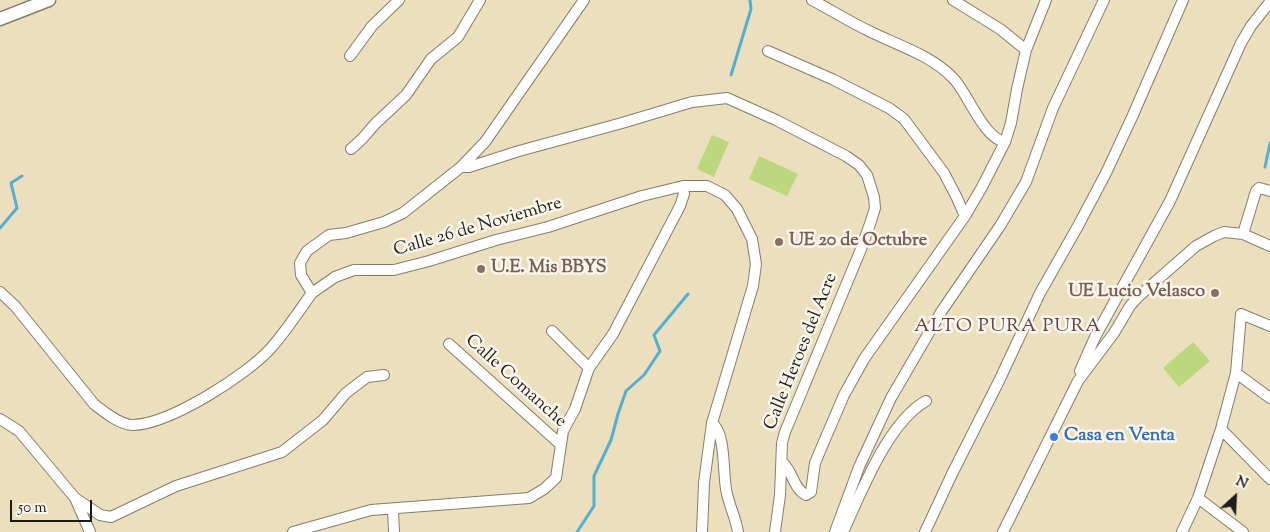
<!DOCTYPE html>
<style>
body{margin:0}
#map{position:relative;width:1270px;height:532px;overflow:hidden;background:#ecdfbe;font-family:"Sorts Mill Goudy",serif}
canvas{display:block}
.north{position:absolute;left:1210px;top:472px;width:50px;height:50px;-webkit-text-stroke:4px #fbf7ec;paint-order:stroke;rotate:25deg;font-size:14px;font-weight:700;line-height:20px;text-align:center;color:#1c1c1c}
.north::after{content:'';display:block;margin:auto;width:18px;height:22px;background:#1c1c1c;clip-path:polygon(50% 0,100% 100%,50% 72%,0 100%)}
.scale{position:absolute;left:10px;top:500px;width:82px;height:22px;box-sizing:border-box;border:2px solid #1c1c1c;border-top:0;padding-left:6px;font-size:15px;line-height:18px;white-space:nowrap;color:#1c1c1c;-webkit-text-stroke:4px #fbf7ec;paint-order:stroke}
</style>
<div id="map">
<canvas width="1270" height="532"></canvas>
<div class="north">N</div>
<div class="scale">50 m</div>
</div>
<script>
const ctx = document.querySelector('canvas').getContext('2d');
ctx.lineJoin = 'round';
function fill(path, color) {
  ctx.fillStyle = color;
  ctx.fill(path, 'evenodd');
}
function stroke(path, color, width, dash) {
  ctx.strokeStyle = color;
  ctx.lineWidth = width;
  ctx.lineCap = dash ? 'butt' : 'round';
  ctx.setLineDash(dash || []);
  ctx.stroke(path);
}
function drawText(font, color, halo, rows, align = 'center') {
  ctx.font = font + ' "Sorts Mill Goudy",serif';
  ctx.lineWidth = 5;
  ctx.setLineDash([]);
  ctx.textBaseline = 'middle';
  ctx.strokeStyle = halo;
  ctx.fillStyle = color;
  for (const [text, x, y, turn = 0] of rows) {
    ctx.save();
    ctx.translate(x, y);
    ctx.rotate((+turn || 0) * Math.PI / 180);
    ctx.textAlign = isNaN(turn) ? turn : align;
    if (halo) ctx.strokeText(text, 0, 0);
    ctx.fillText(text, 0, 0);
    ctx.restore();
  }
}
fill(new Path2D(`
 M712 135 729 142 714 177 697 169Z
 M759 156 798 174 787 196 749 179Z
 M1193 342 1210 361 1179 387 1163 368Z`), '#bcd77d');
stroke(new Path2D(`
 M731 75 751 9 750 0
 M1265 167 1270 143
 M0 228 17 208 11 183 22 176
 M577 532 594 506V476L611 440 618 414 626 391 644 375 660 351 654 335 688 294`), '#52b0d1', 3);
const minor = new Path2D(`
 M584 0 485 142 461 167 403 213 384 222 346 233 329 235 307 251 300 263 301 275 312 293 335 277 354 270H394L429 261 496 240 548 227 642 196 683 186H707L725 195 737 209 752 239 756 264 753 286 712 423 704 483 702 532
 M812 0C831 10 850 22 869 31 897 45 931 55 953 78 968 93 983 138 1005 142
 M953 0 1000 29 1026 50
 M768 51 832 79 889 108 904 119 944 173 956 196 965 216
 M350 56 372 26 399 0
 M351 149 362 139 375 124 406 95 431 59 458 37 480 0
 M461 167H469L519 151 622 123 692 102 727 98 776 120 846 156 859 165 867 175 874 197 875 208 871 221 861 249 785 432 782 443 780 495 775 532
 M1243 234 1256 191 1259 188 1270 191
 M0 292 15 306 94 404C104 412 120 425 133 425 170 424 247 375 271 348 286 331 299 311 312 293
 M552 331 589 368
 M449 344 560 444
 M1080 371 1095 337 1170 201 1241 43 1251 26 1270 2
 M1236 373 1270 398
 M0 419 19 431 75 498 90 532
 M712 423C727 435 722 475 727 494 730 507 736 519 738 532
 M1221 429 1270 479
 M783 463C793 472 793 488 806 495L811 492 815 463 823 444 844 395 864 359 965 216 982 187 1005 142 1011 123 1017 89 1026 50 1046 0
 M75 498 100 515 111 517 176 486 282 452 323 420 346 393 367 377 384 375
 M1198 498 1243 532
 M393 510 394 532
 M293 532 371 510 529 498 544 489 556 478 563 431 575 409 589 368 613 334 680 206 684 194 683 186
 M835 532 859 467 891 398 941 312 1000 226 1026 182 1053 108 1104 0
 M843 532C861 493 888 422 926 401
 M925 532 952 474 999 381 1040 293 1078 226 1106 173 1133 115 1183 0
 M1003 532 1078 381 1114 333 1130 306 1139 296 1196 246 1214 236 1224 232 1243 234 1270 246
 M1182 532 1198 498 1221 429 1236 373 1241 314 1270 326`);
const tertiary = new Path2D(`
 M0 19 49 0`);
stroke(minor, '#847e6d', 12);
stroke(tertiary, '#847e6d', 15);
stroke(minor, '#fff', 10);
stroke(tertiary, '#fff', 12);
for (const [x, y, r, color] of [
 [779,242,5,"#8d6e63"],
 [481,269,5,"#8d6e63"],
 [1215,293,5,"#8d6e63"],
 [1054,437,5,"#3f7fe0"]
]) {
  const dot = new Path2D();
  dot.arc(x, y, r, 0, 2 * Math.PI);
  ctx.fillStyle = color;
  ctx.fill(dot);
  stroke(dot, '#fbf7ec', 2);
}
drawText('18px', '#1c1c1c', '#fbf7ec', [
 ["Calle 26 de Noviembre",478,228,-16],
 ["Calle Heroes del Acre",802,352,-68],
 ["Calle Comanche",515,382,42]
]);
drawText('bold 18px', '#785e54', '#fbf7ec', [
 ["UE 20 de Octubre",789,242],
 ["U.E. Mis BBYS",491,269],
 ["UE Lucio Velasco",1205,293,"right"]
], 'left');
drawText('bold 18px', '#366cbe', '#fbf7ec', [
 ["Casa en Venta",1064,437]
], 'left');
ctx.letterSpacing = '1px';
drawText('19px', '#62444f', '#fbf7ec', [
 ["ALTO PURA PURA",1008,328]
]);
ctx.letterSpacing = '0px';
</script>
